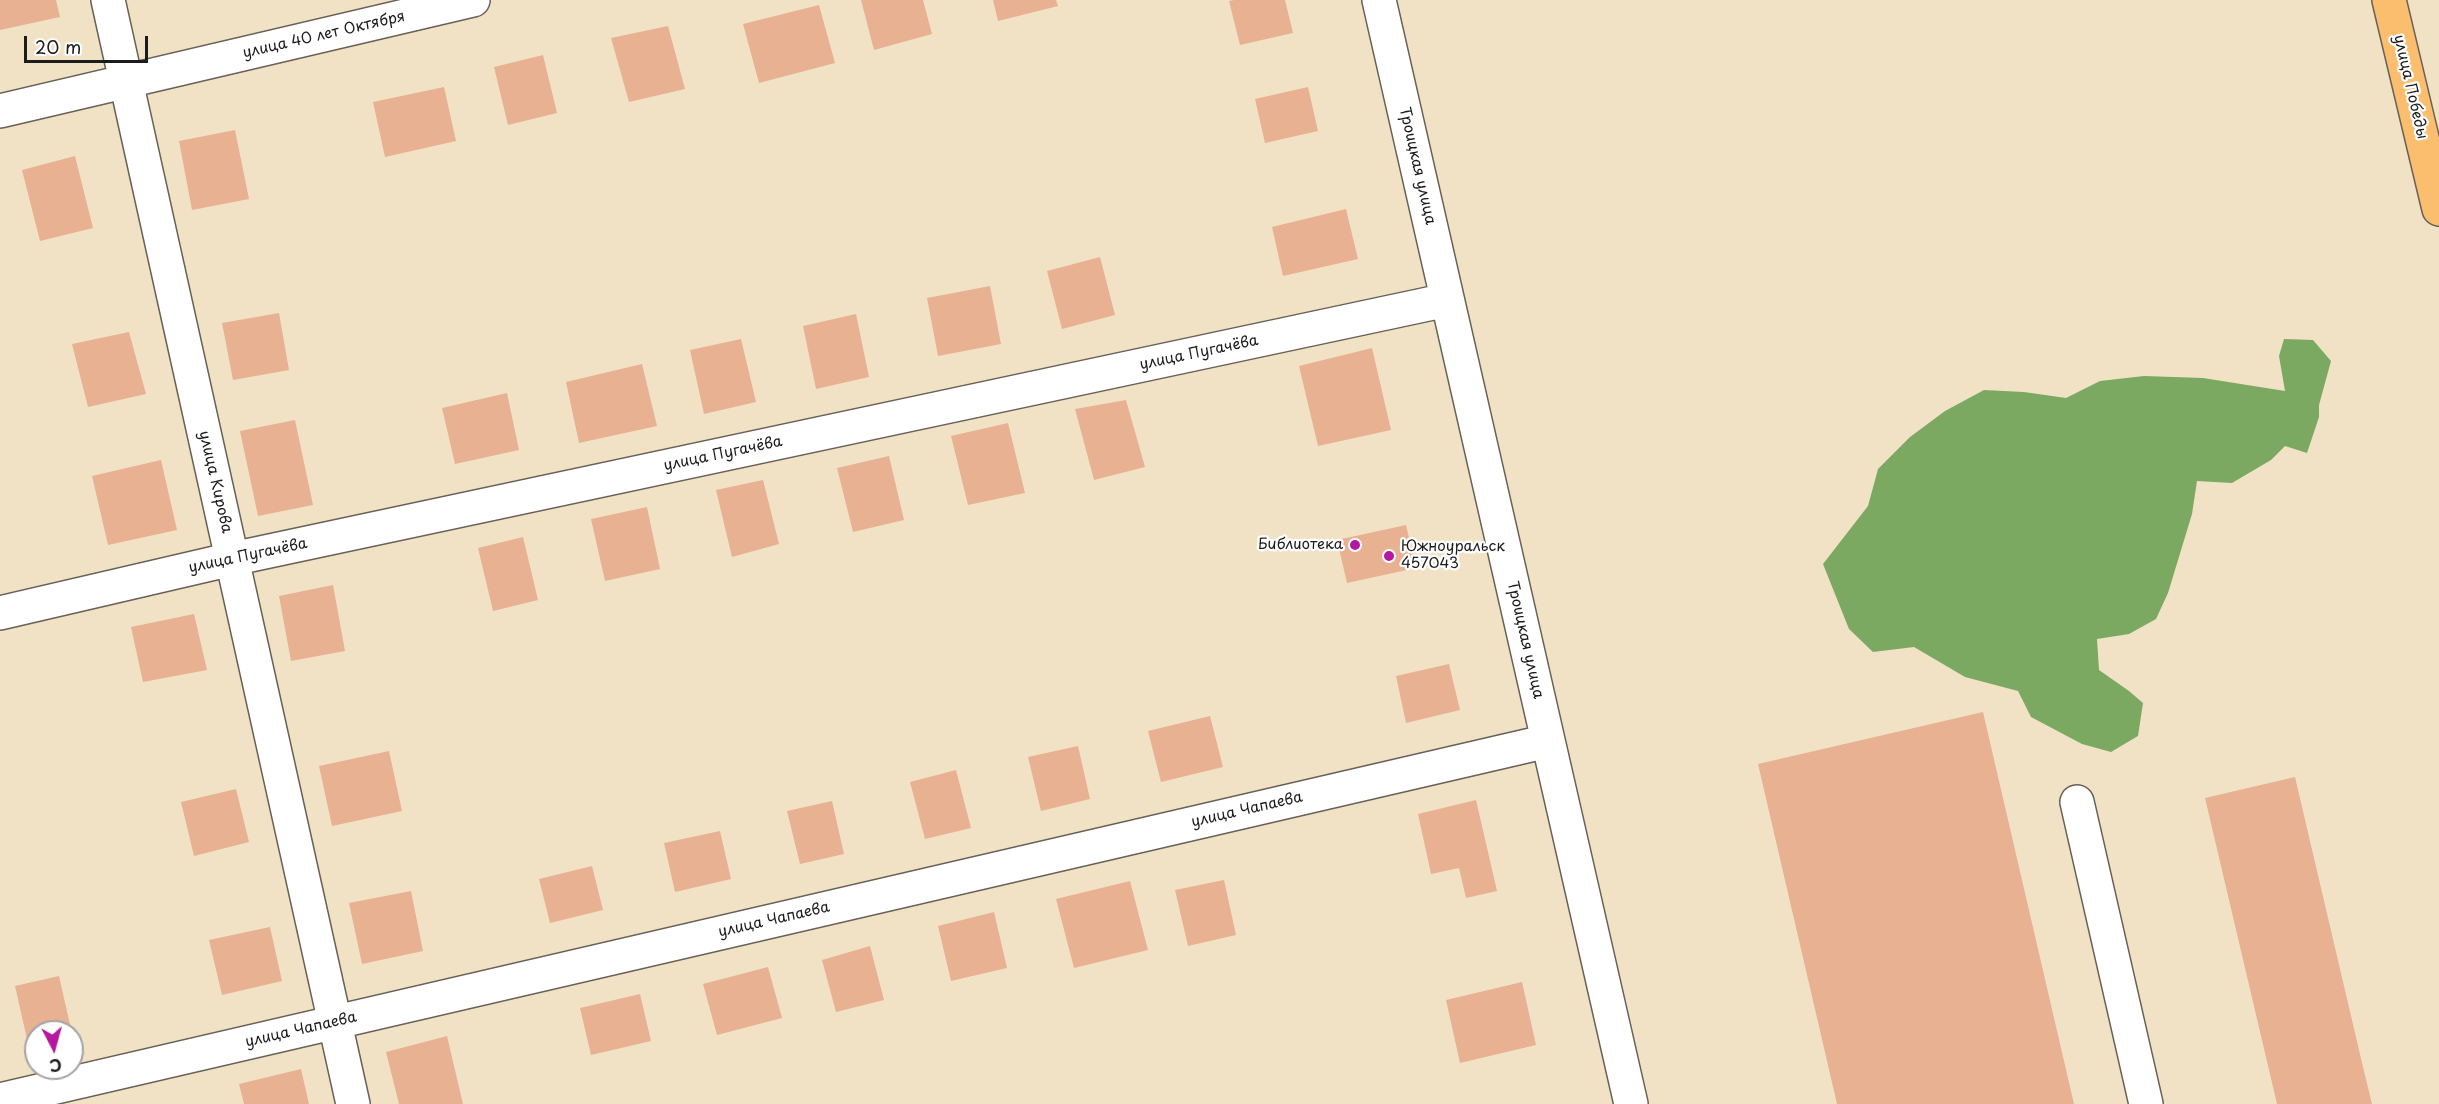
<!DOCTYPE html>
<meta charset="utf-8">
<style>
body{margin:0}
#map{position:relative;width:2439px;height:1104px;overflow:hidden;background:#f1e2c5;font-family:"Playpen Sans",sans-serif}
canvas{display:block}
.north{position:absolute;left:24px;top:1020px;width:60px;height:60px;box-sizing:border-box;background:#fff;border:2px solid #a4a4a4;border-radius:50%;rotate:174deg;font-size:16px;font-weight:700;line-height:24px;text-align:center;color:#1c1c1c}
.north::after{content:'';display:block;margin:auto;width:21px;height:27px;background:#b5179e;clip-path:polygon(50% 0,100% 100%,50% 72%,0 100%)}
.scale{position:absolute;left:24px;top:36px;width:124px;height:27px;box-sizing:border-box;border:3px solid #1c1c1c;border-top:0;padding-left:8px;font-size:18px;line-height:21px;white-space:nowrap;color:#1c1c1c;-webkit-text-stroke:4px #fff;paint-order:stroke}
</style>
<div id="map">
<canvas width="2439" height="1104"></canvas>
<div class="north">С</div>
<div class="scale">20 m</div>
</div>
<script>
const ctx = document.querySelector('canvas').getContext('2d');
ctx.lineJoin = 'round';
function fill(path, color) {
  ctx.fillStyle = color;
  ctx.fill(path, 'evenodd');
}
function stroke(path, color, width, dash) {
  ctx.strokeStyle = color;
  ctx.lineWidth = width;
  ctx.lineCap = dash ? 'butt' : 'round';
  ctx.setLineDash(dash || []);
  ctx.stroke(path);
}
function drawText(font, color, halo, rows, align = 'center') {
  ctx.font = font + ' "Playpen Sans",sans-serif';
  ctx.lineWidth = 4.5;
  ctx.setLineDash([]);
  ctx.textBaseline = 'middle';
  ctx.strokeStyle = halo;
  ctx.fillStyle = color;
  for (const [text, x, y, turn = 0] of rows) {
    ctx.save();
    ctx.translate(x, y);
    ctx.rotate((+turn || 0) * Math.PI / 180);
    ctx.textAlign = isNaN(turn) ? turn : align;
    if (halo) ctx.strokeText(text, 0, 0);
    ctx.fillText(text, 0, 0);
    ctx.restore();
  }
}
fill(new Path2D(`
 M2284 339 2313 340 2331 361 2319 405V417L2307 453 2285 446 2271 460 2232 483 2197 481 2192 514 2168 593 2156 619 2129 634 2097 639 2099 670 2129 691 2143 703 2138 736 2111 752 2082 744 2031 717 2018 691 1965 677 1914 647 1873 652 1849 629 1823 564 1868 506 1878 469 1910 437 1945 411 1984 390 2024 392 2066 398 2100 381 2144 376 2203 378 2285 391 2279 356Z`), '#7ca962');
fill(new Path2D(`
 M0 0H56L60 17 0 30Z
 M861 0H923L932 34 874 50Z
 M993 0H1056L1058 6 998 21Z
 M1234 0H1285L1293 33 1240 45 1229 1Z
 M819 5 835 63 759 83 743 24Z
 M668 26 685 89 629 102 611 38Z
 M543 55 557 113 508 125 494 67Z
 M444 87 456 141 385 157 373 102Z
 M1308 87 1318 131 1265 143 1255 99Z
 M235 130 249 199 192 210 179 141Z
 M75 156 93 228 40 241 22 170Z
 M1346 209 1358 259 1283 276 1272 227Z
 M1100 257 1115 315 1062 329 1047 271Z
 M990 286 1001 344 938 356 927 298Z
 M279 313 289 370 233 380 222 323Z
 M856 314 869 377 816 389 803 326Z
 M129 332 146 394 88 407 72 344Z
 M741 339 756 402 704 414 690 350Z
 M1372 348 1391 430 1318 446 1299 366Z
 M642 364 657 426 579 443 566 382Z
 M507 393 519 450 455 464 442 408Z
 M1126 400 1145 467 1094 480 1075 409Z
 M295 420 313 505 258 516 240 431Z
 M1008 423 1025 493 968 505 951 436Z
 M889 456 904 520 853 532 837 468Z
 M161 460 177 530 108 545 92 476Z
 M763 480 779 544 732 557 716 490Z
 M647 507 660 569 605 581 591 519Z
 M1406 525 1416 568 1347 583 1337 540Z
 M523 537 538 600 493 611 478 548Z
 M333 585 345 651 291 661 279 596Z
 M194 614 207 670 143 682 131 627Z
 M1449 664 1460 710 1406 723 1396 676Z
 M1983 712 2074 1104H1837L1758 764Z
 M1210 716 1223 767 1161 782 1148 731Z
 M1078 746 1090 799 1041 811 1028 757Z
 M389 751 402 811 332 826 319 766Z
 M956 770 971 828 925 839 910 782Z
 M2295 777 2363 1067 2372 1104H2277L2205 798Z
 M236 789 249 842 194 856 181 802Z
 M1476 800 1497 891 1466 898 1459 868 1431 874 1418 814Z
 M832 801 844 854 800 864 787 811Z
 M720 831 731 879 675 892 664 843Z
 M592 866 603 910 550 923 539 879Z
 M1224 880 1236 935 1188 946 1175 890Z
 M1130 881 1148 950 1074 968 1056 899Z
 M411 891 423 951 362 964 349 903Z
 M994 912 1007 968 951 981 938 926Z
 M270 927 282 981 222 995 209 940Z
 M870 946 884 1000 836 1012 822 960Z
 M768 967 782 1018 717 1035 703 984Z
 M59 976 71 1029 57 1032H36V1037L27 1039 15 986Z
 M1522 982 1536 1045 1460 1063 1446 1000Z
 M640 994 651 1041 591 1055 580 1008Z
 M447 1036 463 1104H399L386 1052Z
 M301 1069 309 1104H244L239 1084Z`), '#e8b192');
const minor = new Path2D(`
 M108 0 353 1104
 M1379 0 1631 1104
 M0 111 473 0
 M0 613 232 559 1447 300
 M2077 802 2146 1104
 M0 1100 1548 741`);
const highway = new Path2D(`
 M2389 0 2439 209`);
stroke(minor, '#676157', 36);
stroke(highway, '#676157', 36);
stroke(minor, '#fff', 33);
stroke(highway, '#fbbd6e', 33);
for (const [x, y, r, color] of [
 [1355,545,6,"#b5179e"],
 [1389,556,6,"#b5179e"]
]) {
  const dot = new Path2D();
  dot.arc(x, y, r, 0, 2 * Math.PI);
  ctx.fillStyle = color;
  ctx.fill(dot);
  stroke(dot, '#fff', 2);
}
drawText('15px', '#1c1c1c', '#fff', [
 ["улица 40 лет Октября",324,35,-13],
 ["улица Победы",2410,87,77],
 ["Троицкая улица",1417,166,77],
 ["улица Пугачёва",1199,353,-12],
 ["улица Пугачёва",723,454,-12],
 ["улица Кирова",215,482,77],
 ["улица Пугачёва",248,556,-12],
 ["Троицкая улица",1525,640,77],
 ["улица Чапаева",1247,810,-13],
 ["улица Чапаева",774,920,-13],
 ["улица Чапаева",301,1030,-13]
]);
drawText('15px', '#1c1c1c', '#fff', [
 ["Библиотека",1343,545],
 ["Южноуральск",1401,547,"left"],
 ["457043",1401,564,"left"]
], 'right');
</script>
